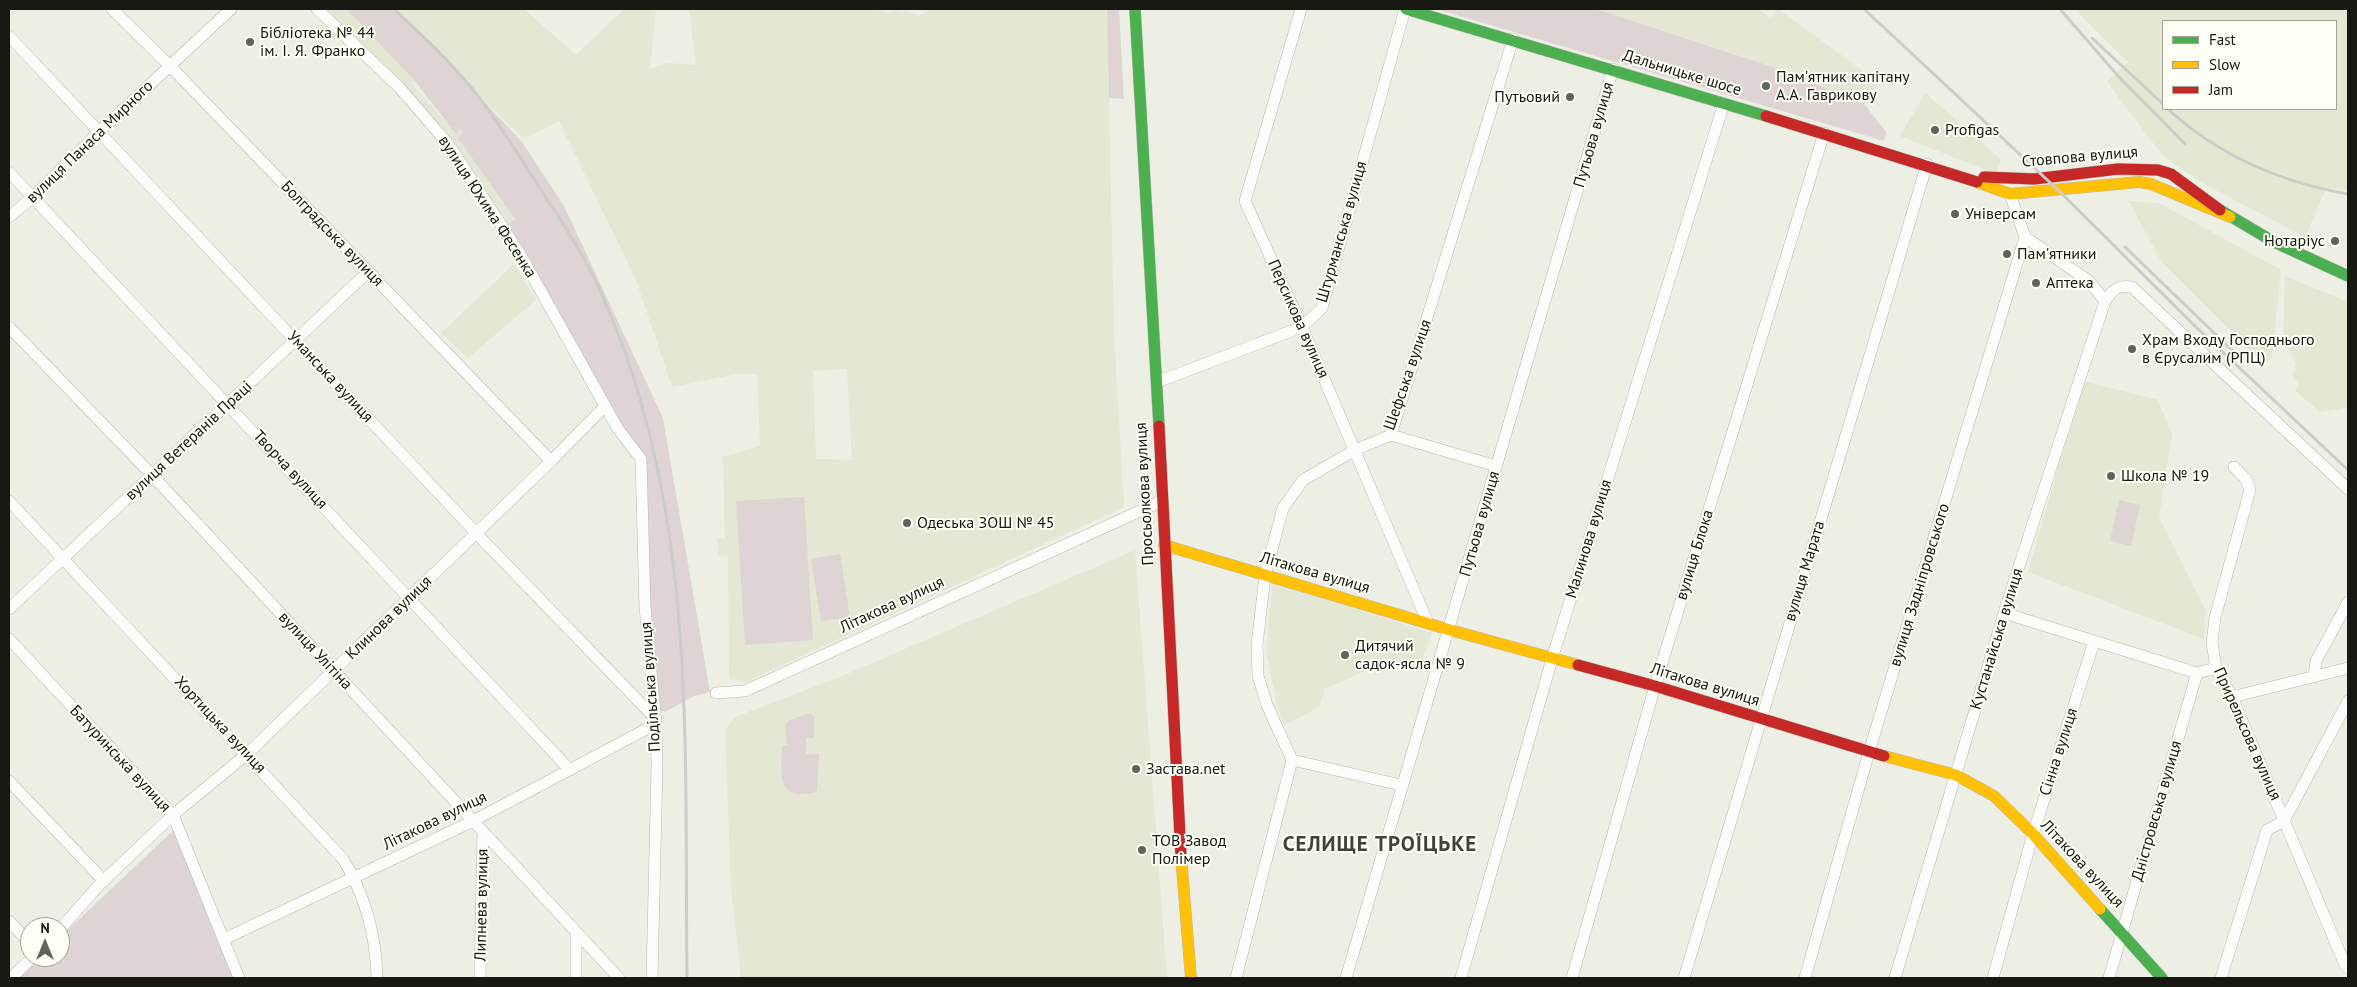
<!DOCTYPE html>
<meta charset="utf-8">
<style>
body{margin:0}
#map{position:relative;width:2357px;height:987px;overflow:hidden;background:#edefe4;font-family:"PT Sans",sans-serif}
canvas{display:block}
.frame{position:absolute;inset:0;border:10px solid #171811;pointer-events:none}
.legend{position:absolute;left:2162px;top:20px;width:175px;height:90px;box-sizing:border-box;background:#fdfff4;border:1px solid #a1a399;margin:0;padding:6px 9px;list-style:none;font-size:15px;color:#171811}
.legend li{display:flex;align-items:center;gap:10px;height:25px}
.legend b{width:25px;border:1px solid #a1a399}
.north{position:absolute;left:20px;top:917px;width:50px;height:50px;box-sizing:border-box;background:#fdfff4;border:1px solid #a1a399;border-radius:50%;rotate:0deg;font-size:14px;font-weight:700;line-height:20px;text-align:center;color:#171811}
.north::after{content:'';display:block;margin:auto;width:18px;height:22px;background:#62635b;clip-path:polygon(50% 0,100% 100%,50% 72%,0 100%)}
</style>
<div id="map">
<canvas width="2357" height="987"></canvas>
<div class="frame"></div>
<ul class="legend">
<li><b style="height:6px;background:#4caf50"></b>Fast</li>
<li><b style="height:6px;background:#ffc107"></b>Slow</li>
<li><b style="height:6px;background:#c62828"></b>Jam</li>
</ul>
<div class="north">N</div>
</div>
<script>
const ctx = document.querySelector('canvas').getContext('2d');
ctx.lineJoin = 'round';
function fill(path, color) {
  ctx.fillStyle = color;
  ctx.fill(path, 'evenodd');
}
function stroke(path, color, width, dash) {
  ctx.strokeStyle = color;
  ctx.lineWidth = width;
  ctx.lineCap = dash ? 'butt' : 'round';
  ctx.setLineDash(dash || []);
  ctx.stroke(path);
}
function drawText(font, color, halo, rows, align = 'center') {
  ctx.font = font + ' "PT Sans",sans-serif';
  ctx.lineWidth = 4;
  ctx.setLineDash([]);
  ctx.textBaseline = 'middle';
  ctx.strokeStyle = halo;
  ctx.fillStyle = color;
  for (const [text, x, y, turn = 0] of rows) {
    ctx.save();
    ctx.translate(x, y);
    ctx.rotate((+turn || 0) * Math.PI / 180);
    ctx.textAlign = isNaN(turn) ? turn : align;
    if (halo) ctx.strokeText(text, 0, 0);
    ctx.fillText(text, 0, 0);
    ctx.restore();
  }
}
fill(new Path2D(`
 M322 9H346L415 81 411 83 456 133 460 129 463 132 459 138 515 219 505 226 462 156Z
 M389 9H524L576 55 624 9H656L650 69 667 63 696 65 689 9H872L890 14 896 10 921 15 930 9H1107L1114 332 1124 507 746 682 729 679 728 557 719 556 717 539H725L723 457 760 446 757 374H736L672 387 636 280 559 121 524 139ZM847 369 852 460 816 459 813 371H811Z
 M1596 9H1758L1771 18 1776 9H1779L1879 83 1865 105 1785 71Z
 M2074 9H2348V190L2326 188 2305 237 2202 183 2163 156 2107 82 2128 62ZM2163 21H2336V109H2163Z
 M1925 93 2001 159 1996 174 1900 136Z
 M2129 201 2159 203 2281 270 2272 358 2264 364 2161 261Z
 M514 264 536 300 468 358 441 333Z
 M2285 276 2348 302V407L2320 412 2295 391 2299 384 2293 375 2296 363 2283 339Z
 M2083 381 2158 400 2172 435 2159 517 2205 609 2204 639 2028 572Z
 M1135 550 1167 978H741L731 889 725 730 735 717 840 677Z
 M1273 583 1432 633 1418 669 1390 660 1325 689 1319 707 1284 725 1277 706 1266 650Z`), '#e4e7d3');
fill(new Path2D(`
 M346 9H393L419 32 522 142 564 206 663 418 710 692 694 696 665 712 656 708 642 457 626 439 505 226 515 219 458 138 463 132 460 129 456 134 415 81Z
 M1107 9H1119L1124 99 1109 98Z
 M1436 9H1596L1785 71 1865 105 1886 132 1884 141Z
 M804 497 813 640 745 645 736 501Z
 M2119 500 2140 505 2131 546 2110 541Z
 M840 554 850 617 821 621 811 559Z
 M806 714H811L814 717V738H806V754H819L817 791C812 794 807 794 801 794 776 795 782 765 782 746L787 745 785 725 790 720Z
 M179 825 236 978H16L38 957H60V937Z`), '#ded4d3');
const street = new Path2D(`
 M112 9 170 66 551 461
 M317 9 399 87 449 145 520 254 618 429 641 459 645 607 656 724 657 766 652 978
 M1301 9 1245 201 1302 327 1428 623
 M9 36 476 533 653 716
 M9 172 570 770
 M9 217 33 197 99 132 231 9
 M2025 237 2089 281 2105 301C2112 290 2120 283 2133 288L2348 489
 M9 327 152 475 619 978
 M1157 382 1302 327 1322 308 1405 9
 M1391 435 1496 466
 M2234 467 2246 479 2250 490 2215 618 2212 643 2216 668 2232 697 2345 965 2348 968
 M9 501 343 859C365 895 376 936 377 978
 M9 609 368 272
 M2004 613 2197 673 2216 668
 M9 639 173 815 239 978
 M2314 677 2316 661 2348 602
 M716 693 745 691 1162 501
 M2232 697 2348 668
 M1292 760 1401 785
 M9 781 104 881
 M9 921 30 943
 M60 929 100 884 173 815 247 754 551 461 605 406
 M224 939 473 821 656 724
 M11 978 33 957
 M480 978 483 832
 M576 978V932
 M1236 978 1292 760 1267 705 1258 676 1257 645 1265 576 1283 508 1303 480 1355 450 1391 435 1513 39
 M1346 978 1613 69
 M1461 978 1552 659 1724 103
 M1572 978 1655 686 1824 133
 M1684 978 1927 164
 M1805 978 1869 752 2025 237 2010 194
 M1895 978 2004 613 2105 301
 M1993 978 2033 834 2094 642
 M2109 978 2197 673
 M2221 978 2267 830 2284 821 2348 701`);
const fast = new Path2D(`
 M1135 9 1159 426
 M1406 9 1766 116
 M2220 210 2274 242 2348 276
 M2100 909 2162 978`);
const slow = new Path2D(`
 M1977 182 2010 194 2139 182 2151 184 2230 217
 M1164 545 1450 630 1578 665
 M1884 756 1956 775 1994 796 2033 834 2100 909
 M1181 856 1191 978`);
const jam = new Path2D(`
 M1766 116 1977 182
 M1984 177 2034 179 2118 169 2158 170 2171 174 2220 210
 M1159 426 1181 856
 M1578 665 1655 686 1884 756`);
stroke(street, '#b9bab2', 12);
stroke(fast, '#b9bab2', 12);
stroke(slow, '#b9bab2', 12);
stroke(jam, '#b9bab2', 12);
stroke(street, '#fcfdfb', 11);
stroke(fast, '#4caf50', 11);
stroke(slow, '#ffc107', 11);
stroke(jam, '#c62828', 11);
stroke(new Path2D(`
 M394 9C423 36 454 65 478 96 500 124 518 154 537 184 560 219 584 254 601 293 699 507 684 748 687 978
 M1864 9 2058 190 2195 326 2348 470
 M2060 9 2118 76 2185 144
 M2092 38 2163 104
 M2168 109C2219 156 2280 182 2348 194
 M2125 247 2240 358`), '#ccccc9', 3);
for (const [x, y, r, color] of [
 [250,42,5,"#62635b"],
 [1766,86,5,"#62635b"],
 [1570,97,5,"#62635b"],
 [1935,130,5,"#62635b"],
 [1955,214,5,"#62635b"],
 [2335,241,5,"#62635b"],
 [2007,254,5,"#62635b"],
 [2036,283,5,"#62635b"],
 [2132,349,5,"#62635b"],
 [2111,476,5,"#62635b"],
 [907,523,5,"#62635b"],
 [1345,655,5,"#62635b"],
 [1136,769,5,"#62635b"],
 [1142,850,5,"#62635b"]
]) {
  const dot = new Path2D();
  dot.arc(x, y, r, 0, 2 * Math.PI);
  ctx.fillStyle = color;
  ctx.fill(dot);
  stroke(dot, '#fdfff4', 2);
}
drawText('16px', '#171811', '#fdfff4', [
 ["Бібліотека № 44",260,33],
 ["ім. І. Я. Франко",260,51],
 ["Пам'ятник капітану",1776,77],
 ["А.А. Гаврикову",1776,95],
 ["Путьовий",1560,97,"right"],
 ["Profigas",1945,130],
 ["Універсам",1965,214],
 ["Нотаріус",2325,241,"right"],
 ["Пам'ятники",2017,254],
 ["Аптека",2046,283],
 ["Храм Входу Господнього",2142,340],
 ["в Єрусалим (РПЦ)",2142,358],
 ["Школа № 19",2121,476],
 ["Одеська ЗОШ № 45",917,523],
 ["Дитячий",1355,646],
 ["садок-ясла № 9",1355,664],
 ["Застава.net",1146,769],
 ["ТОВ Завод",1152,841],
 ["Полімер",1152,859]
], 'left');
drawText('16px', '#171811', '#fdfff4', [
 ["Дальницьке шосе",1682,73,17],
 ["Путьова вулиця",1594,135,-74],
 ["вулиця Панаса Мирного",90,142,-44],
 ["Стовпова вулиця",2080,157,-5],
 ["вулиця Юхима Фесенка",487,207,57],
 ["Штурманська вулиця",1342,232,-74],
 ["Болградська вулиця",332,234,46],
 ["Персикова вулиця",1298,319,66],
 ["Шефська вулиця",1408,375,-71],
 ["Уманська вулиця",330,377,47],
 ["вулиця Ветеранів Праці",189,441,-43],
 ["Творча вулиця",290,470,47],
 ["Просьолкова вулиця",1145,494,-93],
 ["Путьова вулиця",1480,524,-74],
 ["Малинова вулиця",1589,539,-73],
 ["вулиця Блока",1695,555,-73],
 ["вулиця Марата",1805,571,-73],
 ["Літакова вулиця",1315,573,16],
 ["вулиця Задніпровського",1920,585,-73],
 ["Літакова вулиця",892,605,-25],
 ["Клинова вулиця",389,618,-44],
 ["Кустанайська вулиця",1997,639,-73],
 ["вулиця Улітіна",315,651,47],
 ["Літакова вулиця",1705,685,17],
 ["Подільська вулиця",651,687,-94],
 ["Хортицька вулиця",220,725,47],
 ["Прирельсова вулиця",2247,734,66],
 ["Сінна вулиця",2059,752,-72],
 ["Батуринська вулиця",120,759,47],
 ["Дністровська вулиця",2157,811,-74],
 ["Літакова вулиця",435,821,-26],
 ["Літакова вулиця",2082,864,47],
 ["Липнева вулиця",482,905,-89]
]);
ctx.letterSpacing = '1px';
drawText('bold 21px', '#414334', '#fdfff4', [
 ["СЕЛИЩЕ ТРОЇЦЬКЕ",1380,845]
]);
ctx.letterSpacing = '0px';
</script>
